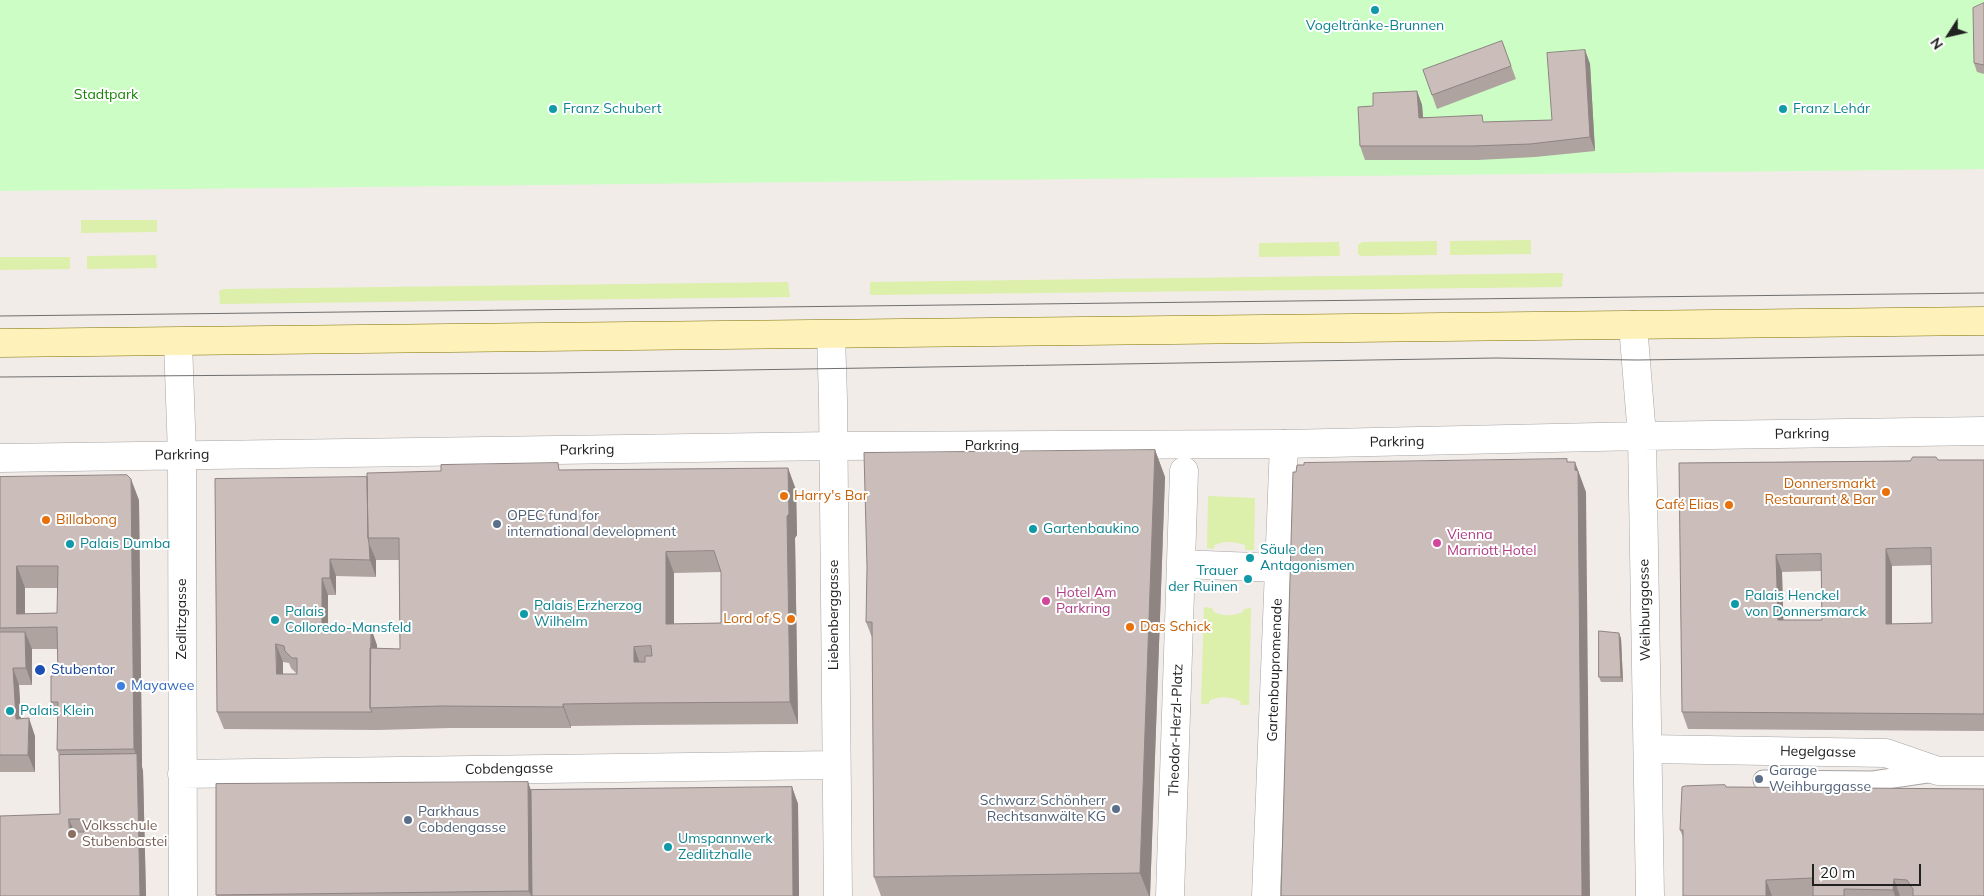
<!DOCTYPE html>
<meta charset="utf-8">
<style>
body{margin:0}
#map{position:relative;width:1984px;height:896px;overflow:hidden;background:#f2ece8;font-family:Mulish,sans-serif}
canvas{display:block}
.north{position:absolute;left:1924px;top:10px;width:50px;height:50px;-webkit-text-stroke:4px #fff;paint-order:stroke;rotate:235deg;font-size:14px;font-weight:700;line-height:20px;text-align:center;color:#212121}
.north::after{content:'';display:block;margin:auto;width:18px;height:22px;background:#212121;clip-path:polygon(50% 0,100% 100%,50% 72%,0 100%)}
.scale{position:absolute;left:1812px;top:864px;width:109px;height:22px;box-sizing:border-box;border:2px solid #212121;border-top:0;padding-left:6px;font-size:15px;line-height:18px;white-space:nowrap;color:#212121;-webkit-text-stroke:4px #fff;paint-order:stroke}
</style>
<div id="map">
<canvas width="1984" height="896"></canvas>
<div class="north">N</div>
<div class="scale">20 m</div>
</div>
<script>
const ctx = document.querySelector('canvas').getContext('2d');
ctx.lineJoin = 'round';
function fill(path, color) {
  ctx.fillStyle = color;
  ctx.fill(path, 'evenodd');
}
function stroke(path, color, width, dash) {
  ctx.strokeStyle = color;
  ctx.lineWidth = width;
  ctx.lineCap = dash ? 'butt' : 'round';
  ctx.setLineDash(dash || []);
  ctx.stroke(path);
}
function drawText(font, color, halo, rows, align = 'center') {
  ctx.font = font + ' Mulish,sans-serif';
  ctx.lineWidth = 4;
  ctx.setLineDash([]);
  ctx.textBaseline = 'middle';
  ctx.strokeStyle = halo;
  ctx.fillStyle = color;
  for (const [text, x, y, turn = 0] of rows) {
    ctx.save();
    ctx.translate(x, y);
    ctx.rotate((+turn || 0) * Math.PI / 180);
    ctx.textAlign = isNaN(turn) ? turn : align;
    if (halo) ctx.strokeText(text, 0, 0);
    ctx.fillText(text, 0, 0);
    ctx.restore();
  }
}
fill(new Path2D(`
 M81 220H157V232L81 233Z
 M1531 240V254L1450 255V241Z
 M1437 241V255L1361 256 1358 254V245L1362 242Z
 M1339 242 1340 256 1259 257V243Z
 M156 255 157 268 87 269V256Z
 M0 257H70V269L0 270Z
 M1563 273 1562 287 870 295V282Z
 M788 282 790 297 220 304 219 291 223 289Z
 M1208 496 1255 498 1254 550H1245V545C1235 542 1224 540 1215 545L1213 549 1207 548Z
 M1204 607 1212 608 1213 611C1222 617 1234 616 1243 612L1244 609 1251 608 1249 705H1241L1240 701C1230 697 1219 695 1209 701V704H1201Z`), '#dcefab');
fill(new Path2D(`
 M0 0H1984V169L0 191Z`), '#ccfdc4');
const service = new Path2D(`
 M1763 780 1873 781 1934 772`);
const pedestrian = new Path2D(`
 M1181 564 1279 568
 M1170 896 1184 471
 M1266 896 1284 444`);
const minor = new Path2D(`
 M1633 325 1642 436 1650 896
 M831 335 833 400 838 896
 M178 342 182 455 183 896
 M0 458 833 446 1284 444 1642 436 1984 431
 M1648 749 1886 753 1938 771H1984
 M182 774 835 765`);
const secondary = new Path2D(`
 M0 343 1984 321`);
stroke(service, '#a5a5a5', 21);
stroke(pedestrian, '#a5a5a5', 29);
stroke(minor, '#a5a5a5', 29);
stroke(secondary, '#817100', 29);
stroke(service, '#fff', 19);
stroke(pedestrian, '#fff', 28);
stroke(minor, '#fff', 28);
stroke(secondary, '#fef2ba', 28);
stroke(new Path2D(`
 M0 316 1984 293
 M0 377 553 373 1496 358 1637 360 1984 355`), '#6f6f6f', 1);
fill(new Path2D(`
 M1984 3V74L1977 72 1974 63Z
 M1502 41 1516 79 1437 109 1423 70Z
 M1585 50 1590 64 1595 151 1535 157 1478 160H1365L1360 146 1373 106 1417 91 1422 105 1423 117 1485 122 1552 120Z
 M1155 450 1165 477 1150 896H881L874 877 873 640 866 622Z
 M1984 460V731L1688 729 1682 712 1679 463ZM1931 565 1932 623 1892 624V566ZM1821 571 1822 620H1783L1782 572Z
 M788 468 796 490 797 535 795 538 798 724 641 725 571 726V728H450L378 730 224 729 217 712 367 477 561 470ZM376 560H399L400 649 377 648V645L328 629V595H336V576L376 577ZM721 572V623L674 624V573ZM283 662 289 663 291 668 297 674H283Z
 M0 477 139 500 142 767 143 771 146 896H0L60 814 59 755 57 750 58 720 51 702 58 675V649H32V685H19L21 719 35 736V772H0ZM25 588H58L57 613 25 614Z
 M1621 638 1623 682H1601L1599 677Z
 M792 787 798 804 799 896H217L216 895 531 790Z
 M1726 787 1984 896H1683V837L1680 830Z`), '#afa3a0');
fill(new Path2D(`
 M1585 50 1590 64 1595 151 1590 137Z
 M1417 91 1422 105 1424 131 1419 118Z
 M1155 450 1165 477 1150 896H1149L1140 873Z
 M1575 462 1586 492 1590 896H1582Z
 M788 468 796 490 797 535 795 538 798 724 790 702 787 516Z
 M131 479 139 500 142 767 143 771 146 896H140L137 758 134 749Z
 M369 543 376 560V577L370 560Z
 M1886 549 1892 566V641L1886 624Z
 M666 552 674 573V646L666 624Z
 M1776 555 1782 572 1784 637 1778 620Z
 M330 559 336 576V595L330 578Z
 M17 566 25 588V627L17 614Z
 M322 578 328 595V646L322 629Z
 M371 628 377 645 378 708H372Z
 M25 632 32 649V685L26 668Z
 M1619 633 1621 638 1623 682 1621 677Z
 M276 644 283 662V691L277 674Z
 M634 647 642 669 634 662Z
 M13 668 19 685 22 736 16 719Z
 M563 704 571 726V728L563 707Z
 M29 718 35 736V772L28 755Z
 M528 782 537 807 538 896H531L529 891Z
 M792 787 798 804 799 896H793Z
 M69 819 76 836 70 832Z
 M1894 879 1900 896H1895L1893 890Z
 M1766 880 1772 896H1766Z`), '#8e8482');
const building = new Path2D(`
 M1984 3V65L1974 63 1973 8Z
 M1502 41 1511 66 1432 95 1423 70Z
 M1585 50 1590 137 1530 144 1473 146H1360L1358 107 1373 106V93L1417 91 1419 118 1482 115 1483 122 1552 120 1547 53Z
 M1155 450 1140 873 874 877 872 622H866L867 567 864 453Z
 M1913 457H1936L1938 460H1984V714L1682 712 1679 463 1910 461ZM1931 548 1932 623 1886 624V549ZM1821 554 1822 620H1778L1776 555Z
 M1567 459V462H1575V470L1578 471 1582 896H1281L1293 472H1296L1297 465H1304V463Z
 M558 463 559 470 788 468 789 514 787 516 790 702 633 703 563 704V707L442 706 370 708V648L400 649 399 538H368L367 473 441 471V465ZM714 551 721 572V623L666 624V552ZM651 646 652 656H645V662H634V647Z
 M127 475 131 479 134 749 57 750 58 702H51V676L58 675 57 627 0 628V477ZM17 566H58L57 613 17 614Z
 M367 477 368 538 369 543 370 560 330 559V578H322V629L371 628 370 708 372 712H217L215 479ZM276 644 284 646 285 651 292 658H297V674H277Z
 M1599 631 1619 633 1621 677H1599Z
 M0 632H25L26 668H13L16 719 29 718 28 755H0Z
 M137 754 140 896H0V816L60 814 59 755ZM69 819H84V832H70Z
 M528 782 529 891 216 895V784Z
 M1725 785 1726 787 1984 789V896H1913V889L1907 880 1894 879 1893 890 1844 889V896H1813V878L1766 880V896H1683V830H1680L1682 787 1685 786Z
 M792 787 793 896H532L531 790Z`);
fill(building, '#cbbdba');
stroke(building, '#8e8482', 1);
for (const [x, y, r, color] of [
 [1375,10,5,"#0f9aa8"],
 [553,109,5,"#0f9aa8"],
 [1783,109,5,"#0f9aa8"],
 [1886,492,5,"#e8710a"],
 [784,496,5,"#e8710a"],
 [1729,505,5,"#e8710a"],
 [46,520,5,"#e8710a"],
 [497,524,5,"#5c6f8a"],
 [1033,529,5,"#0f9aa8"],
 [1437,543,5,"#d1479c"],
 [70,544,5,"#0f9aa8"],
 [1250,558,5,"#0f9aa8"],
 [1248,579,5,"#0f9aa8"],
 [1046,601,5,"#d1479c"],
 [1735,604,5,"#0f9aa8"],
 [524,614,5,"#0f9aa8"],
 [791,619,5,"#e8710a"],
 [275,620,5,"#0f9aa8"],
 [1130,627,5,"#e8710a"],
 [40,670,6,"#1a4fb4"],
 [121,686,5,"#3f7fe0"],
 [10,711,5,"#0f9aa8"],
 [1759,779,5,"#5c6f8a"],
 [1116,809,5,"#5c6f8a"],
 [408,820,5,"#5c6f8a"],
 [72,834,5,"#8d6e63"],
 [668,847,5,"#0f9aa8"]
]) {
  const dot = new Path2D();
  dot.arc(x, y, r, 0, 2 * Math.PI);
  ctx.fillStyle = color;
  ctx.fill(dot);
  stroke(dot, '#fff', 2);
}
drawText('14px', '#0d838f', '#fff', [
 ["Vogeltränke-Brunnen",1375,26,"center"],
 ["Franz Schubert",563,109],
 ["Franz Lehár",1793,109],
 ["Gartenbaukino",1043,529],
 ["Palais Dumba",80,544],
 ["Säule den",1260,550],
 ["Antagonismen",1260,566],
 ["Trauer",1238,571,"right"],
 ["der Ruinen",1238,587,"right"],
 ["Palais Henckel",1745,596],
 ["von Donnersmarck",1745,612],
 ["Palais Erzherzog",534,606],
 ["Wilhelm",534,622],
 ["Palais",285,612],
 ["Colloredo-Mansfeld",285,628],
 ["Palais Klein",20,711],
 ["Umspannwerk",678,839],
 ["Zedlitzhalle",678,855]
], 'left');
drawText('14px', '#188505', '#fff', [
 ["Stadtpark",106,95]
]);
drawText('14px', '#212121', '#fff', [
 ["Parkring",1802,434,-1],
 ["Parkring",1397,442,-1],
 ["Parkring",992,446],
 ["Parkring",587,450,-1],
 ["Parkring",182,455,-1],
 ["Weihburggasse",1645,610,-91],
 ["Liebenberggasse",834,615,-90],
 ["Zedlitzgasse",182,619,-90],
 ["Gartenbaupromenade",1275,670,-88],
 ["Theodor-Herzl-Platz",1176,730,-88],
 ["Hegelgasse",1818,752,1],
 ["Cobdengasse",509,769,-1]
]);
drawText('14px', '#c56008', '#fff', [
 ["Donnersmarkt",1876,484],
 ["Restaurant & Bar",1876,500],
 ["Harry's Bar",794,496,"left"],
 ["Café Elias",1719,505],
 ["Billabong",56,520,"left"],
 ["Lord of S",781,619],
 ["Das Schick",1140,627,"left"]
], 'right');
drawText('14px', '#4e5e75', '#fff', [
 ["OPEC fund for",507,516],
 ["international development",507,532],
 ["Garage",1769,771],
 ["Weihburggasse",1769,787],
 ["Schwarz Schönherr",1106,801,"right"],
 ["Rechtsanwälte KG",1106,817,"right"],
 ["Parkhaus",418,812],
 ["Cobdengasse",418,828]
], 'left');
drawText('14px', '#b23c85', '#fff', [
 ["Vienna",1447,535],
 ["Marriott Hotel",1447,551],
 ["Hotel Am",1056,593],
 ["Parkring",1056,609]
], 'left');
drawText('14px', '#164399', '#fff', [
 ["Stubentor",51,670]
], 'left');
drawText('14px', '#366cbe', '#fff', [
 ["Mayawee",131,686]
], 'left');
drawText('14px', '#785e54', '#fff', [
 ["Volksschule",82,826],
 ["Stubenbastei",82,842]
], 'left');
</script>
